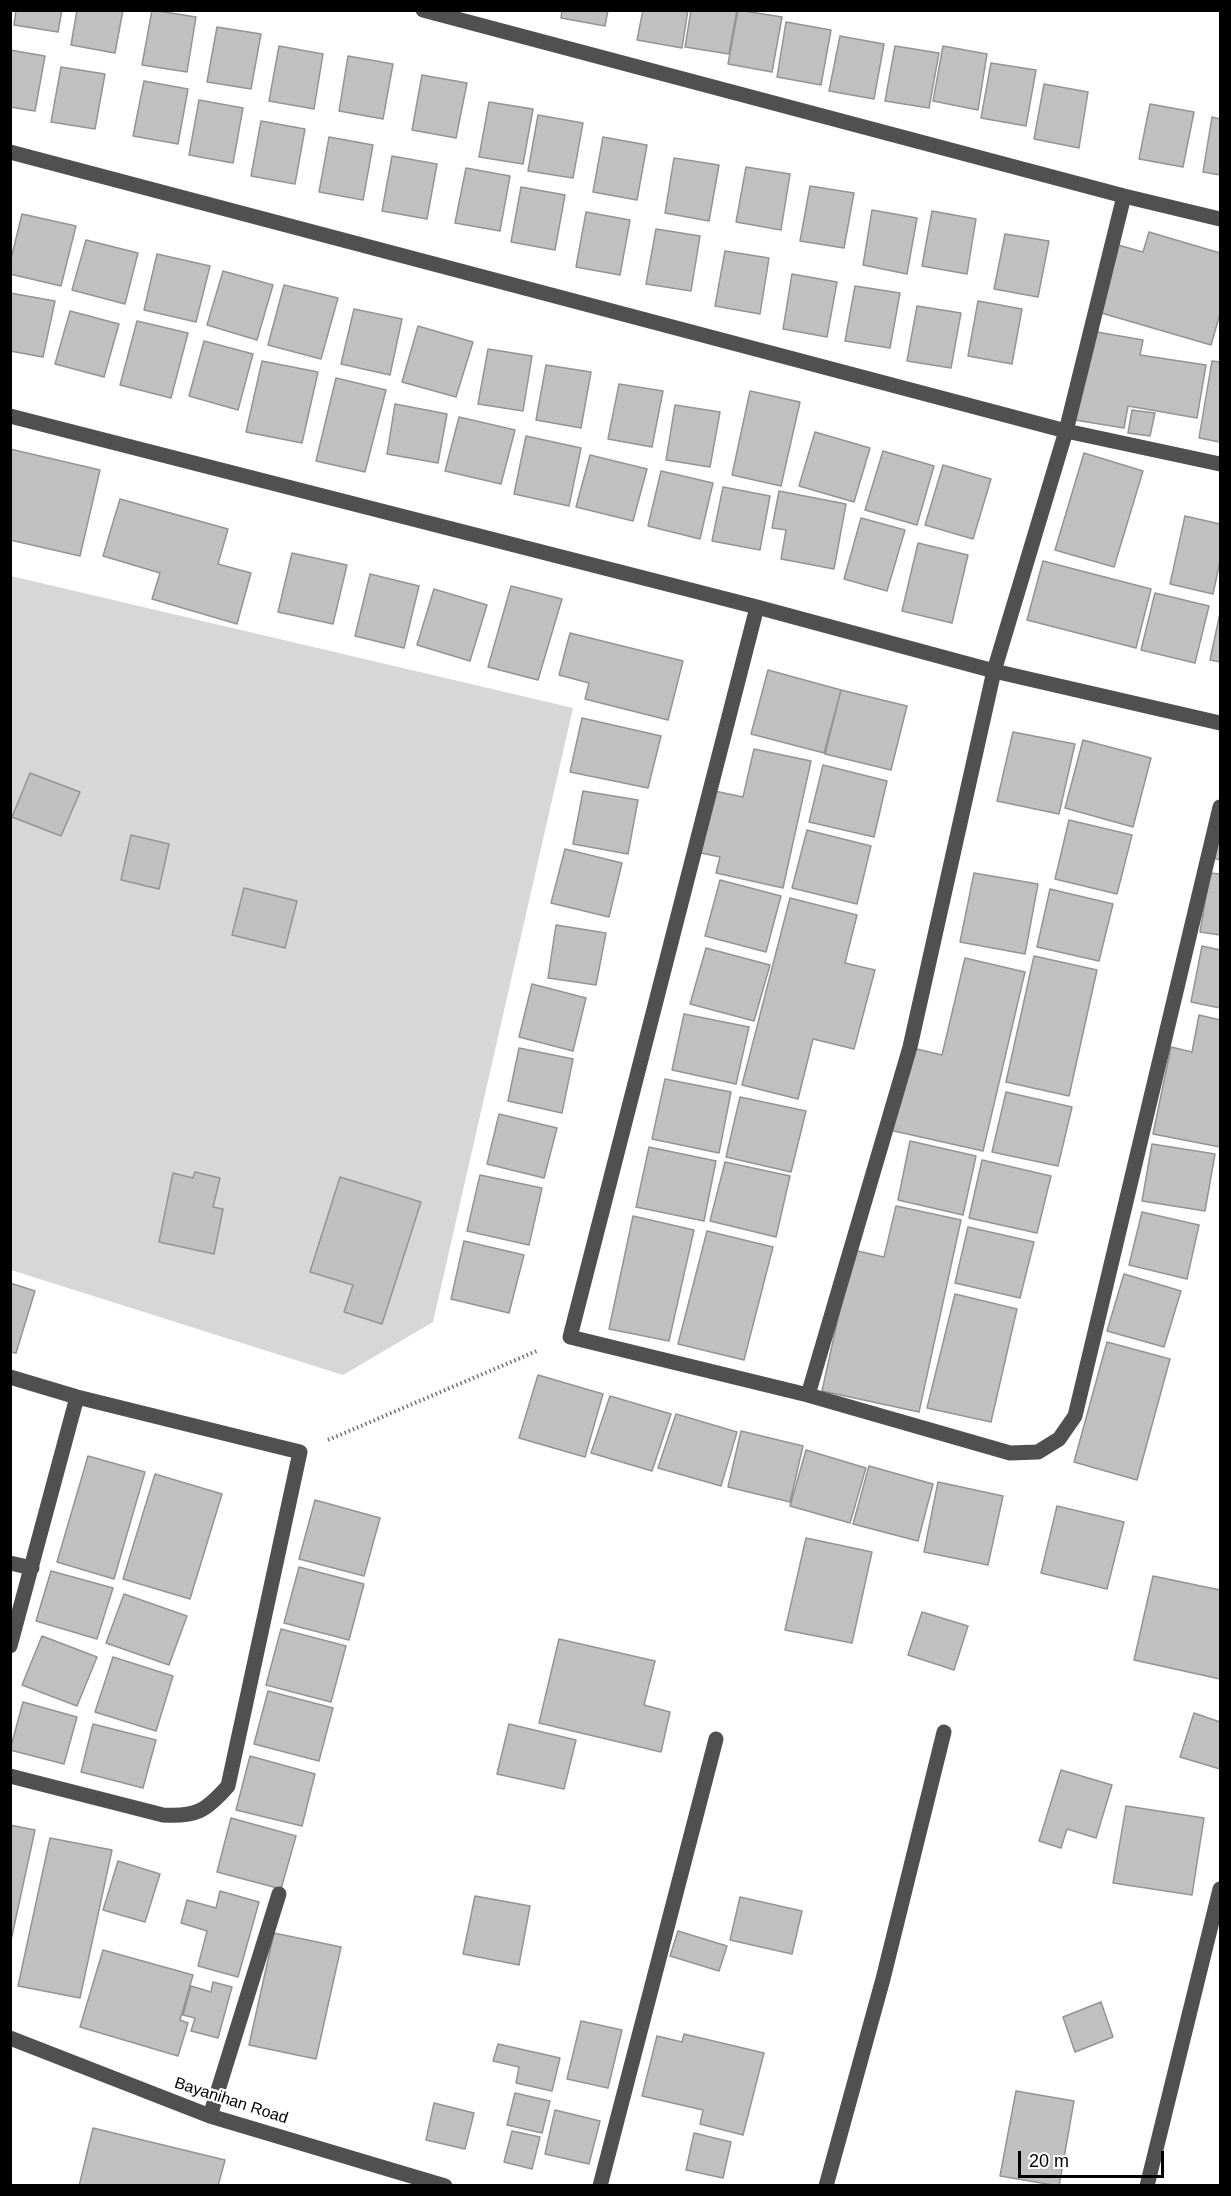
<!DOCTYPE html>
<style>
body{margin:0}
#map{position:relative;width:1231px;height:2196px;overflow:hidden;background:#fff;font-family:Arial,sans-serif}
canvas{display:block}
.frame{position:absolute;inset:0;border:12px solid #000;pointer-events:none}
.scale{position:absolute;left:1018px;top:2151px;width:146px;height:27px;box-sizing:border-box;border:3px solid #000;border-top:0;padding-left:8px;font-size:18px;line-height:21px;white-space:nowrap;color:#000;-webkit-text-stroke:4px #fff;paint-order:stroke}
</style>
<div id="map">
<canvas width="1231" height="2196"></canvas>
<div class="frame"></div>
<div class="scale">20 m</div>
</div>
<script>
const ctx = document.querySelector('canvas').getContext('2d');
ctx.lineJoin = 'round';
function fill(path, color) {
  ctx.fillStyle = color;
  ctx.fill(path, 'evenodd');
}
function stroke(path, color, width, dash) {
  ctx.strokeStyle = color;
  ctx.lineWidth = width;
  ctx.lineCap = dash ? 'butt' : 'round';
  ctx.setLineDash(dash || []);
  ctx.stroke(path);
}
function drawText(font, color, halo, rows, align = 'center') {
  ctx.font = font + ' Arial,sans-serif';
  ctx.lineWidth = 4.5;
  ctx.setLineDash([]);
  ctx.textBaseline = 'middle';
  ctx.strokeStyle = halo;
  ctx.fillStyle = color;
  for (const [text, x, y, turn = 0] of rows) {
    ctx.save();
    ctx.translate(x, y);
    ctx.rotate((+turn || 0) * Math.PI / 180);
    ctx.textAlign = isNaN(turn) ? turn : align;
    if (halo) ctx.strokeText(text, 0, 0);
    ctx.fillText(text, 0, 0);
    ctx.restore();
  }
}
fill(new Path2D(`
 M11 576 573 708 433 1322 343 1375 11 1270Z`), '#d7d7d7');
const building = new Path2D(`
 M16 10H62L58 32 14 25Z
 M77 10H123L115 53 71 45Z
 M152 10 196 17 187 72 142 65Z
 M562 10H608L605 26 561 18Z
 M643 10H688L682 48 637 40Z
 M691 10H737L729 54 685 47Z
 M738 10 782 17 772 72 728 64Z
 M786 22 831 30 821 85 777 77Z
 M217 27 261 34 251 89 207 82Z
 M840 36 884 44 874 99 829 91Z
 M279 46 323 54 314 109 269 101Z
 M895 46 939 53 929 108 885 101Z
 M943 46 987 54 978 110 933 101Z
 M10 50 45 56 35 111 10 107Z
 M348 56 393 64 383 119 339 111Z
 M991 63 1036 70 1026 126 981 118Z
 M61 67 105 74 95 129 51 122Z
 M422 75 467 83 456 138 412 130Z
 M144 81 188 89 178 144 133 136Z
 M1044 84 1088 92 1079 148 1034 139Z
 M199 100 243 108 233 163 189 155Z
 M489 102 533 109 523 164 479 157Z
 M1150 104 1194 112 1183 167 1139 159Z
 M538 115 583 123 573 178 528 171Z
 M1212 117 1220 119V175L1203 172Z
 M261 121 305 129 295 184 251 176Z
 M329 137 373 145 363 200 319 192Z
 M603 137 647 145 637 200 593 192Z
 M392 156 437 164 427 219 382 211Z
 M674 158 719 165 709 221 665 213Z
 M746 167 790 174 781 230 736 222Z
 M466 168 510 176 500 231 455 223Z
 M810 186 854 193 844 248 800 241Z
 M521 187 565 195 555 250 511 242Z
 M872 210 917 218 907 274 863 265Z
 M932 211 976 219 967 274 922 266Z
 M586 212 630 220 620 275 576 267Z
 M22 214 76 226 61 286 10 274V263Z
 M656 229 700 236 691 291 646 284Z
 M1149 232 1220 253V314L1211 345 1098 312 1118 245 1143 252Z
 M1005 234 1049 241 1038 297 994 289Z
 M86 240 138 253 125 304 72 290Z
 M725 251 769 258 760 314 715 306Z
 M157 254 210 266 196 322 144 310Z
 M223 271 273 285 257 340 207 325Z
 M792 274 837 282 827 337 783 329Z
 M284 285 338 298 321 359 268 345Z
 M855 286 900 293 890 348 845 341Z
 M10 293 55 301 43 357 10 351Z
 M978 301 1022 309 1012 364 968 356Z
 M917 306 961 313 951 368 907 361Z
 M354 309 402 319 390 375 341 364Z
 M70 311 119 324 104 377 55 364Z
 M137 321 188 333 171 398 120 385Z
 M418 326 473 342 456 397 402 382Z
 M1091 331 1143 340 1140 355 1206 365 1197 418 1128 406 1124 428 1075 420Z
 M204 341 253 354 238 410 189 396Z
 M488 349 532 356 523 411 478 404Z
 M262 361 318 372 302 443 246 432Z
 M1212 361 1220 362V442L1199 438Z
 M546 365 591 372 581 428 536 420Z
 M336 378 386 390 365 472 316 461Z
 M619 384 663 391 652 447 608 439Z
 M750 391 800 402 781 486 732 475Z
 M395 404 447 414 438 463 387 454Z
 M675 405 720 412 710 467 666 460Z
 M1132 410 1155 413 1150 436 1128 433Z
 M459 417 515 430 501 484 445 471Z
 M815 432 870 448 854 502 799 486Z
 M526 436 581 448 569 506 514 494Z
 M10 449 100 470 80 556 10 540Z
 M883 451 934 466 917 525 865 510Z
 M1084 453 1143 471 1114 567 1055 550Z
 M590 455 647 469 633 521 576 507Z
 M943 465 991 479 973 539 925 525Z
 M661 471 713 483 700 539 648 526Z
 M723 487 770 496 760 550 712 541Z
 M779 491 846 504 834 569 781 559 786 530 772 528Z
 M120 499 228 529 218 564 251 573 237 624 152 599 160 573 103 556Z
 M1185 516 1220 524V561L1213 594 1170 584Z
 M861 518 905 530 887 591 844 579Z
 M918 543 968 555 952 623 902 611Z
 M292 553 347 565 333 624 278 612Z
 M1043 561 1151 589 1136 648 1027 620Z
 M370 574 419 586 404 648 355 636Z
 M511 586 562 599 538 680 488 667Z
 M434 589 487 605 470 661 417 645Z
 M1155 593 1209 606 1195 663 1141 650Z
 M1220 613V662L1210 660Z
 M570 633 683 661 668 720 585 699 589 683 559 675Z
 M768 670 841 690 824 753 751 734Z
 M841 690 907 706 891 770 825 754Z
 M582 718 661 736 648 788 570 772Z
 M1013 732 1075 744 1059 814 997 801Z
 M1083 740 1151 758 1133 827 1065 808Z
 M754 749 811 761 783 888 716 873 720 857 692 851 705 789 743 797Z
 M823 765 887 781 874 837 809 822Z
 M30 773 80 792 61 836 12 817Z
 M583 791 638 800 628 854 573 844Z
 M1220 809V860L1207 856Z
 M1069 820 1132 835 1117 894 1055 879Z
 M807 830 871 846 857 904 792 888Z
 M131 835 169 844 159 889 121 880Z
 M565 849 622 863 609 917 551 903Z
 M974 873 1038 884 1025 954 960 942Z
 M1210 873 1220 874V935L1200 932Z
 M720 880 781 896 766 952 705 936Z
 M244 888 297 901 285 948 232 935Z
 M1050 889 1113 904 1099 961 1037 947Z
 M790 898 857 915 845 963 875 970 854 1049 813 1039 798 1099 742 1085Z
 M556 925 606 933 596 985 548 978Z
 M1202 946 1220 950V1008L1191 1002Z
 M706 948 770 965 754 1021 690 1004Z
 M1034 956 1097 970 1069 1096 1006 1082Z
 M965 958 1025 972 983 1151 885 1129 904 1046 942 1055Z
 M532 984 586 998 573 1051 519 1037Z
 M684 1014 749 1027 736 1084 672 1070Z
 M1199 1015 1220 1020V1147L1153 1134 1171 1047 1192 1052Z
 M519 1048 573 1059 562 1113 508 1101Z
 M665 1079 731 1092 719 1153 652 1139Z
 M1006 1092 1072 1107 1058 1166 992 1152Z
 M740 1097 806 1111 791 1172 726 1157Z
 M499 1114 557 1128 544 1178 487 1164Z
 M910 1141 976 1156 963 1215 898 1200Z
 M1152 1144 1215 1154 1205 1211 1142 1201Z
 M649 1147 716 1161 704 1221 636 1207Z
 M982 1160 1051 1176 1037 1233 969 1218Z
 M725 1162 790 1176 776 1237 710 1221Z
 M195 1172 220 1178 213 1207 223 1209 214 1254 159 1242 173 1173 193 1178Z
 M480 1175 542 1188 529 1245 467 1231Z
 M340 1177 421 1202 382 1324 344 1312 353 1285 310 1272Z
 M896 1206 961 1220 919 1412 822 1391 853 1250 884 1257Z
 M1142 1212 1199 1225 1187 1279 1129 1265Z
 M633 1216 694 1230 669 1341 609 1329Z
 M968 1227 1034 1242 1020 1298 955 1283Z
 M707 1231 773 1247 744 1360 678 1344Z
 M464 1241 524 1255 509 1313 451 1299Z
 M1124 1274 1181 1291 1164 1347 1107 1331Z
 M10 1283 35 1291 16 1353 10 1352Z
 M955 1294 1017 1309 991 1422 927 1408Z
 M1107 1342 1170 1359 1137 1480 1074 1462Z
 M538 1375 603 1394 585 1457 519 1438Z
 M610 1396 671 1414 652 1471 591 1453Z
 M676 1414 737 1432 721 1486 658 1468Z
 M741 1431 803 1446 790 1502 728 1487Z
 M806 1450 866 1468 850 1523 790 1506Z
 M88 1456 145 1472 114 1579 57 1562Z
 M869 1466 933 1484 918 1541 853 1524Z
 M155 1474 222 1494 190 1599 123 1579Z
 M938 1482 1003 1496 988 1565 924 1552Z
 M315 1500 380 1518 364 1576 299 1559Z
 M1057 1506 1124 1522 1107 1589 1041 1573Z
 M806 1538 872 1552 852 1643 785 1630Z
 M299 1567 364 1584 349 1640 284 1623Z
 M51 1571 113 1588 97 1639 36 1621Z
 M1153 1576 1220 1590V1679L1134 1660Z
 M124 1594 187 1616 169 1665 106 1643Z
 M922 1612 968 1626 954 1670 908 1655Z
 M281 1629 346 1646 331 1702 266 1685Z
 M42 1636 97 1657 77 1706 22 1685Z
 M559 1639 655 1661 644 1705 670 1712 661 1752 539 1723Z
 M113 1657 173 1676 156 1731 95 1712Z
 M268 1691 333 1708 319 1761 254 1744Z
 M23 1702 77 1717 64 1764 10 1750Z
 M1194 1713 1220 1722V1769L1180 1757Z
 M93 1724 156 1740 143 1788 81 1772Z
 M509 1724 576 1740 564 1789 497 1774Z
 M250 1756 315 1774 302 1826 236 1810Z
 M1061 1770 1112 1785 1096 1838 1067 1829 1061 1848 1039 1841Z
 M1126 1806 1204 1818 1192 1895 1113 1883Z
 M231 1818 296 1836 281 1889 217 1872Z
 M10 1825 35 1830 10 1945Z
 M50 1838 112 1850 80 1998 18 1986Z
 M118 1861 160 1874 145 1922 103 1910Z
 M220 1891 259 1902 238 1977 198 1966 207 1931 181 1923 187 1900 216 1908Z
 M475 1896 530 1906 519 1965 463 1954Z
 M740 1897 802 1911 792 1954 730 1940Z
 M678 1931 727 1946 719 1971 670 1956Z
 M274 1933 341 1947 316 2059 249 2045Z
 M103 1950 193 1975 180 2020 188 2023 178 2056 80 2027Z
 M213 1982 232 1987 218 2038 191 2031 195 2018 183 2015 191 1986 211 1992Z
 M1101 2002 1113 2037 1075 2052 1063 2017Z
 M581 2021 622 2030 608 2088 567 2079Z
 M684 2034 764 2053 743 2135 700 2124 703 2110 642 2096 657 2036 682 2042Z
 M498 2044 560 2058 552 2091 516 2083 519 2067 493 2061Z
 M1016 2091 1074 2101 1059 2186 1000 2176Z
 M515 2093 550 2101 542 2133 507 2125Z
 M434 2103 474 2113 465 2149 426 2140Z
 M555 2110 600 2121 589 2164 545 2154Z
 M93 2128 225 2160 218 2186H79Z
 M512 2131 540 2137 532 2169 504 2162Z
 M694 2133 731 2142 723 2178 686 2170Z`);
fill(building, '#c0c0c0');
stroke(building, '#949494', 1.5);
stroke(new Path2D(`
 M328 1440 539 1350`), '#727272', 4, [1.5, 3]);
stroke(new Path2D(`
 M423 10 1124 196 1220 219
 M10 152 1066 431 1220 464
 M10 416 757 607 994 671 1220 723
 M757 607 570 1337 808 1395 1010 1453 1038 1452 1059 1439 1075 1416 1220 807
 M10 1377 77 1397 300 1452 228 1786C206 1811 196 1817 163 1815L10 1776
 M808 1395 910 1047 994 671 1066 431 1124 196
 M10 1563 32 1568
 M10 1646 77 1397
 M10 2038 210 2116 445 2186
 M210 2116 279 1894
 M600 2186 716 1739
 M826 2186 883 1979 944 1732
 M1147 2186 1220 1889`), '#505050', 15);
drawText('16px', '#000', '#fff', [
 ["Bayanihan Road",231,2101,18]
]);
</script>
